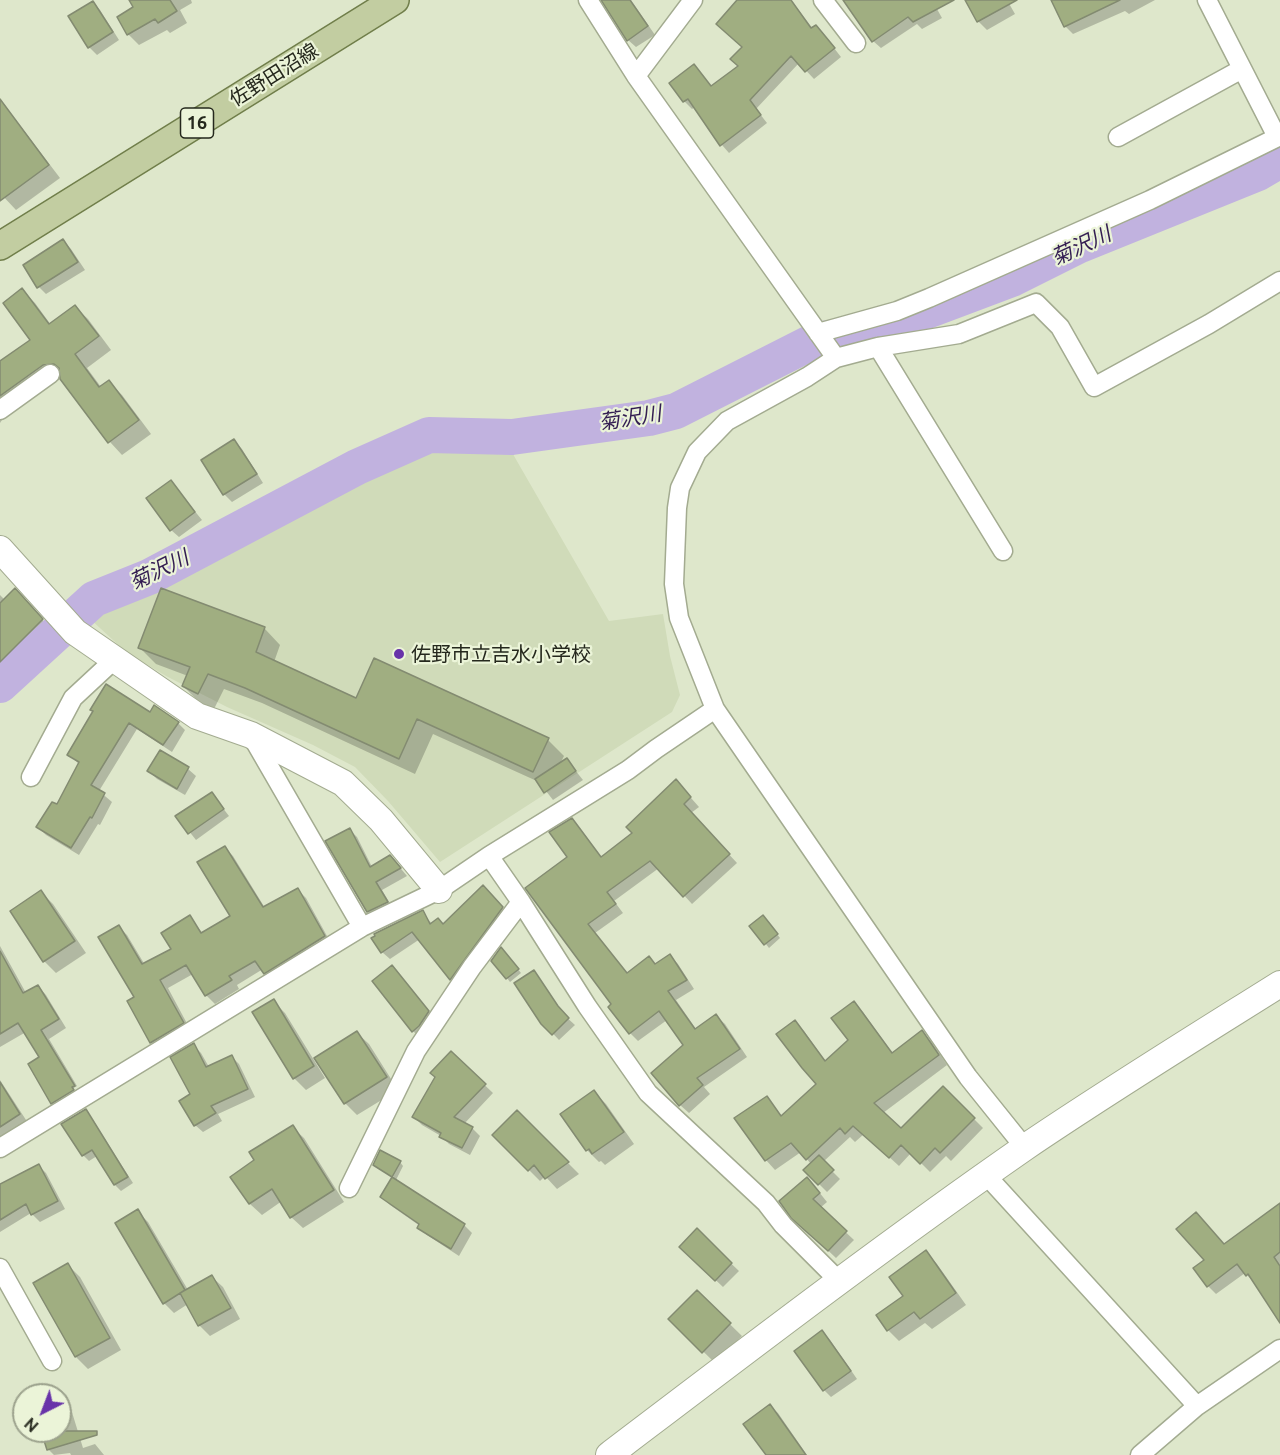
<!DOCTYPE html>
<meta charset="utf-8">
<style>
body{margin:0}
#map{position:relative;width:1280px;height:1455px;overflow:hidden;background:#dee7cb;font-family:Ubuntu,sans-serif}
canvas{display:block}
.north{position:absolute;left:12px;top:1383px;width:60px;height:60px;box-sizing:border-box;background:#ebf4d8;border:2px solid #9ca28d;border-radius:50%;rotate:222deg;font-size:16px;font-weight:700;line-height:24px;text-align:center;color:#25281d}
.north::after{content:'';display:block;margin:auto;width:21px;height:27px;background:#6833a9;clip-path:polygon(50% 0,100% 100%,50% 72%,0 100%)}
</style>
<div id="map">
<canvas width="1280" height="1455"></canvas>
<div class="north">N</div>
</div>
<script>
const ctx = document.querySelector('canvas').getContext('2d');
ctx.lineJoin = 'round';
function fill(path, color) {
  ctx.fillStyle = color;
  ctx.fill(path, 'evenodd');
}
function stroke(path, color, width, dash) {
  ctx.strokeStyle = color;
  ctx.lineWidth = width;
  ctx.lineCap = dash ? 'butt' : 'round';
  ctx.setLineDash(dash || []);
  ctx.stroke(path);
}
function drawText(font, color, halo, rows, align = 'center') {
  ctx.font = font + ' Ubuntu,"Noto Sans JP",sans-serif';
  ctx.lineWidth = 4.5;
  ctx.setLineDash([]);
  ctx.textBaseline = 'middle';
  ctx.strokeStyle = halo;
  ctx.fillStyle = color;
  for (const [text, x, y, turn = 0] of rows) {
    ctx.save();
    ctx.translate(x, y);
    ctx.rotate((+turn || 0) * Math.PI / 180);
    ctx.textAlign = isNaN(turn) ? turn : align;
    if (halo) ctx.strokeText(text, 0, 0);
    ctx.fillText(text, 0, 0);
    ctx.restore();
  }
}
fill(new Path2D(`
 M510 449 609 621 663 614 670 656 680 695 672 712 440 862 388 801 355 767 313 745 227 707 166 676 126 652 88 617 379 469 436 452Z`), '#d0dbb9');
fill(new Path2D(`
 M131 0H191L192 3 180 10 187 23 170 33 167 30 139 45 128 34 135 7Z
 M603 0H631L655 35 636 47 628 40Z
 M739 0H791L813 29 823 34 841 57 814 79 799 63 756 109 767 123 729 153 722 145 695 107 692 109 684 101 694 66 712 87 740 66 743 47Z
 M844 0H932L942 18 922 29 917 24 881 48 873 41Z
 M967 0H1007L1015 14 987 30 978 21Z
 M1057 0H1155L1129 14 1125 11 1073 34 1065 26Z
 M93 2 100 10 119 40 97 55 89 47Z
 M0 99 60 178 16 210 0 193Z
 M63 241 71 249 85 270 46 294 39 287Z
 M22 290 35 303 51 325 75 307 88 319 111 350 87 368 101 387 109 382 122 395 151 434 122 455 110 442 62 379V376L57 377 6 414 0 423V363L32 340Z
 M234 441 242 449 263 483 232 502 225 495 203 460Z
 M171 482 202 520 179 537 171 530Z
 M161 590 265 629 280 645 274 662 357 700 548 740 564 756 560 764 567 760 583 780 553 800 539 782 433 734 415 774 262 703 224 689 214 709 199 702 183 686 188 676 156 664 140 648Z
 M0 595 5 600 23 598 49 627 16 661 18 664 0 681Z
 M94 712 150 714 178 723 185 730 172 752 137 729 99 791 112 802 100 825 98 824 79 855 46 835 38 827 57 806 79 764 69 755Z
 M188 769 196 776 185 795 157 779 149 771Z
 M684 790 699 807 691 813 737 863 692 904 659 868 614 901 623 913 595 933 628 974 649 958 656 965 670 956 678 964 694 989 676 1000 696 1029 716 1016 725 1024 747 1057 704 1087 710 1094 689 1113 680 1105 685 1045 667 1020 638 1041 630 1033 613 1005 527 889 569 857 580 828 602 858 635 833Z
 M212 794 229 816 196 840 177 816Z
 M350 830 357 837 372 867 397 864 407 876 382 890 394 910 375 919 368 911Z
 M225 848 233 856 265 908 298 890 306 898 332 945 273 981 263 969 237 985 239 989 215 1004 206 995 193 974 168 988 191 1031 159 1051 151 1042 129 1002 136 998 118 926 127 935 145 965 173 949 190 917 203 934 232 917Z
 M483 888 510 916 458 986 420 939 390 959 382 952 422 912 433 925H443Z
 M41 892 53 904 86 953 56 973 44 961Z
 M767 921 780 938 769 948 752 926Z
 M0 946 26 993 38 986 46 995 66 1028 49 1039 77 1086 52 1101 41 1058 26 1032 0 1047Z
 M504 952 521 973 510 982 507 978Z
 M534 972 540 979 564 1015 575 1025 559 1040 543 1023Z
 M400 975 436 1020 421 1039 413 1031Z
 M273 1001 285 1013 325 1078 306 1090 294 1078Z
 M854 1003 863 1012 893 1054 922 1032 931 1041 947 1065 883 1113 901 1130 943 1088 983 1128 951 1161 946 1156 930 1172 911 1153 899 1166 864 1134 855 1142 850 1137 823 1162 840 1179 827 1192 805 1170 811 1164 801 1152 775 1170 766 1160 736 1119 766 1098 782 1116 818 1084 795 1022 804 1031 826 1062 850 1040Z
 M357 1033 369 1044 398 1090 357 1115 345 1103Z
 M193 1045 201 1053 209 1067 231 1056 239 1064 255 1097 218 1114 222 1121 203 1132 195 1125 192 1095Z
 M451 1053 493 1093 464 1124 472 1128 480 1136 470 1155 449 1144 441 1136 422 1125 414 1117Z
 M0 1080 28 1123 0 1141Z
 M78 1089 82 1095 61 1111 53 1104Z
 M594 1092 606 1104 634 1144 605 1165 601 1161 599 1162 587 1150Z
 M85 1111 91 1117 133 1183 121 1191 115 1185 97 1156 89 1161 83 1155Z
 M517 1112 579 1174 557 1189 545 1176 540 1181 494 1135Z
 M292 1127 304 1138 344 1202 303 1228 291 1217 282 1201 262 1215 250 1204 232 1177 257 1161Z
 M400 1162 403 1166 396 1180 464 1225 472 1233 459 1256 427 1235 419 1228 420 1226 390 1205 382 1197 394 1177 374 1165Z
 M39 1166 46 1173 65 1209 40 1222 31 1213 0 1232V1186Z
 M815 1187 827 1202 820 1208 854 1240 836 1258 801 1225Z
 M137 1211 148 1222 188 1290 212 1277 223 1287 240 1319 210 1336 199 1325 188 1304 174 1313 164 1303Z
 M1280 1214V1319L1255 1283 1245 1273 1216 1294 1208 1286 1224 1245Z
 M697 1231 739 1271 723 1287 681 1247Z
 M926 1252 937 1264 966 1305 932 1329 925 1323 899 1341 888 1330Z
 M68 1265 80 1277 121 1350 88 1369 76 1357 35 1284Z
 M697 1292 742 1336 715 1363 670 1319Z
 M822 1332 830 1340 857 1379 831 1397 824 1390Z
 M59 1389 67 1396 83 1448 95 1444 104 1455H71L70 1453 54 1455 48 1449 43 1431H60V1395H38Z
 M770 1406 778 1413 807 1455H768Z`), '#0003');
stroke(new Path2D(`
 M0 685 94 599 149 577 357 467 429 435 512 437 649 418 676 411 816 340 860 333 927 311 1012 279 1080 245 1258 173 1280 160`), '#c1b2df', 36);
const building = new Path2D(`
 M129 0H170L177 11 158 23 155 19 127 35 117 17 133 7Z
 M601 0H630L648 26 627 41Z
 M737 0H791L811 28 816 25 835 48 805 72 791 56 750 100 761 115 720 146 688 99 683 102 669 83 694 64 711 86 738 66 730 59 742 47 716 24Z
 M843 0H954L913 22 908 17 872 42Z
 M965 0H1017L977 22Z
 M1051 0H1120L1064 27Z
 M93 1 113 32 88 48 68 16Z
 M0 99 49 165 0 201Z
 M63 239 78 262 37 288 23 265Z
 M22 288 49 324 75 305 99 336 75 354 99 387 109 380 139 420 108 443 60 379 59 368 54 364 43 365 0 396V361L30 340 3 303Z
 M234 439 257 474 223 495 201 460Z
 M171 480 195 512 170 531 146 498Z
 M15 588 43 619 0 662V603Z
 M161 588 265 627 256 652 356 698 374 658 549 738 533 772 417 719 399 759 245 688 208 674 198 694 182 686 190 667 138 648Z
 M106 684 150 712 154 705 179 722 163 745 129 723 91 785 105 793 92 818 90 817 71 848 36 827 52 802 57 804 79 762 67 755 93 711 90 710Z
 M160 750 189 767 177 789 147 771Z
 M567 758 576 771 544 793 535 779Z
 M676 779 691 797 684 804 730 854 683 897 650 861 607 892 616 904 588 924 627 973 649 956 655 964 670 954 687 980 668 991 695 1029 716 1014 740 1049 697 1078 703 1085 679 1106 651 1073 683 1045 659 1011 629 1034 608 1007 611 1004 525 888 567 857 549 832 572 818 601 857 632 833 626 827Z
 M212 792 224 809 188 834 175 816Z
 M350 828 370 867 390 855 401 868 376 882 388 902 367 912 325 841Z
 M225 846 263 907 298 888 325 936 264 974 255 961 229 976 232 980 205 996 186 965 160 980 184 1023 150 1043 127 1001 134 997 98 937 119 925 142 964 171 949 161 933 190 915 201 933 230 916 197 862Z
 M483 885 503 907 450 980 412 932 381 953 371 938 375 936 374 934 423 910 430 924 438 918 443 924Z
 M41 890 75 941 43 962 10 911Z
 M763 915 778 934 764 945 749 926Z
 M501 947 519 969 506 979 491 961Z
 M0 951 23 993 38 985 59 1019 41 1030 75 1086 72 1087 74 1090 51 1104 28 1064 39 1057 18 1023 0 1034Z
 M392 965 429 1011 419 1026 412 1032 372 981Z
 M534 970 558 1006 569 1018 552 1035 541 1024 514 983Z
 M274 999 314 1066 293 1079 252 1012Z
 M854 1001 892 1053 922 1030 939 1055 874 1103 901 1128 943 1086 975 1118 940 1153 935 1148 920 1164 901 1145 889 1158 853 1126 845 1134 840 1128 806 1160 791 1143 765 1161 734 1118 767 1096 781 1116 816 1084 802 1068 776 1034 795 1020 825 1061 848 1040 831 1018Z
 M357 1031 387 1077 344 1104 314 1058Z
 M194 1043 206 1067 232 1055 248 1089 211 1106 216 1113 194 1126 179 1101 190 1094 170 1057Z
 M451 1051 486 1084 454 1117 473 1127 462 1148 439 1137 441 1133 412 1117 435 1077 430 1073Z
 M0 1082 20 1114 0 1127Z
 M594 1090 624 1132 592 1154 589 1149 586 1151 560 1114Z
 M86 1109 128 1177 114 1185 92 1150 82 1156 61 1124Z
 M517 1110 569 1162 545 1179 534 1165 528 1171 492 1135Z
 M293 1125 334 1190 290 1218 272 1189 249 1204 230 1177 254 1160 249 1152Z
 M380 1150 401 1161 392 1177 373 1165Z
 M819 1155 834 1170 818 1185 803 1170Z
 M39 1164 58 1201 31 1215 26 1204 0 1220V1184Z
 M392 1177 465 1224 451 1249 417 1228 419 1224 380 1197Z
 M807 1177 820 1193 813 1199 847 1231 828 1251 791 1218 779 1201Z
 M1280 1203V1252L1274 1257 1280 1266V1323L1248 1274 1246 1276 1237 1264 1207 1287 1193 1268 1204 1260 1176 1229 1196 1212 1224 1244Z
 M138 1209 185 1290 163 1304 115 1223Z
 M697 1228 732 1263 715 1281 679 1247Z
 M926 1250 956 1293 920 1319 914 1312 887 1331 876 1315 903 1296 889 1277Z
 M68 1263 110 1338 75 1357 33 1283Z
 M212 1275 231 1308 198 1326 180 1293Z
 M697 1290 731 1323 702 1353 668 1319Z
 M822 1330 851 1371 823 1391 794 1351Z
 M770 1404 806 1455H766L743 1424Z
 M41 1431H97V1435L47 1450Z`);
fill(building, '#a0ae81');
stroke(building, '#838b71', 1.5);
const street = new Path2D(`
 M588 0 636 76 836 358
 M823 0 856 43
 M1207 0 1277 137
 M636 76 693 0
 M1118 137 1242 69
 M818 333 897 311 929 298 1150 200 1280 136
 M878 347 1003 551
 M0 410 50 374
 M251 735 362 927
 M31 777 73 698 115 659
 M489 856 521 902 587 1006 648 1093 766 1203 783 1225 839 1281
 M0 1148 362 927 439 890 489 856 628 770 656 749 715 709
 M1025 1148 968 1077 715 709 679 618 674 584 677 508 680 488 697 452 727 421 807 377 836 358 878 347 959 334 1036 303 1060 327 1094 387 1209 324 1280 281
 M986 1175 1197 1406
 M349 1188 416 1051 472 967 521 902
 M0 1268 52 1361
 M1140 1455 1197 1406 1280 1349`);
const secondary = new Path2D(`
 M0 549 75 632 197 716 251 735 343 783 381 820 439 890
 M609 1455C746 1351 883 1246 1024 1148 1108 1091 1194 1038 1280 984`);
const primary = new Path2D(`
 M0 246 395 0`);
stroke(street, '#a3ab90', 21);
stroke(secondary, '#a3ab90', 28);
stroke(primary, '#707e4a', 30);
stroke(street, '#fff', 18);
stroke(secondary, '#fff', 26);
stroke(primary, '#c2cda1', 27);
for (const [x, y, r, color] of [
 [399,654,6,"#6833a9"]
]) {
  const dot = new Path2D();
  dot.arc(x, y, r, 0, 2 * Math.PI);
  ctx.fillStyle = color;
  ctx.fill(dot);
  stroke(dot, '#ebf4d8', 2);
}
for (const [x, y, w] of [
 [197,123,33]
]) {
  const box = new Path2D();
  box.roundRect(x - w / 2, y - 15, w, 30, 4.5);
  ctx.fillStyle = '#ebf4d8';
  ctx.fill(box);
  stroke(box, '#25281d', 1.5);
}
drawText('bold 18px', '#25281d', null, [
 ["16",197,123]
]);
drawText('20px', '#25281d', '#ebf4d8', [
 ["佐野田沼線",274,75,-32]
]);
drawText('20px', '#25281d', '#ebf4d8', [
 ["佐野市立吉水小学校",411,654]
], 'left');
drawText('italic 21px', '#331d52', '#ebf4d8', [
 ["菊沢川",1081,246,-25],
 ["菊沢川",630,418,-9],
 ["菊沢川",159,570,-26]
]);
</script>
